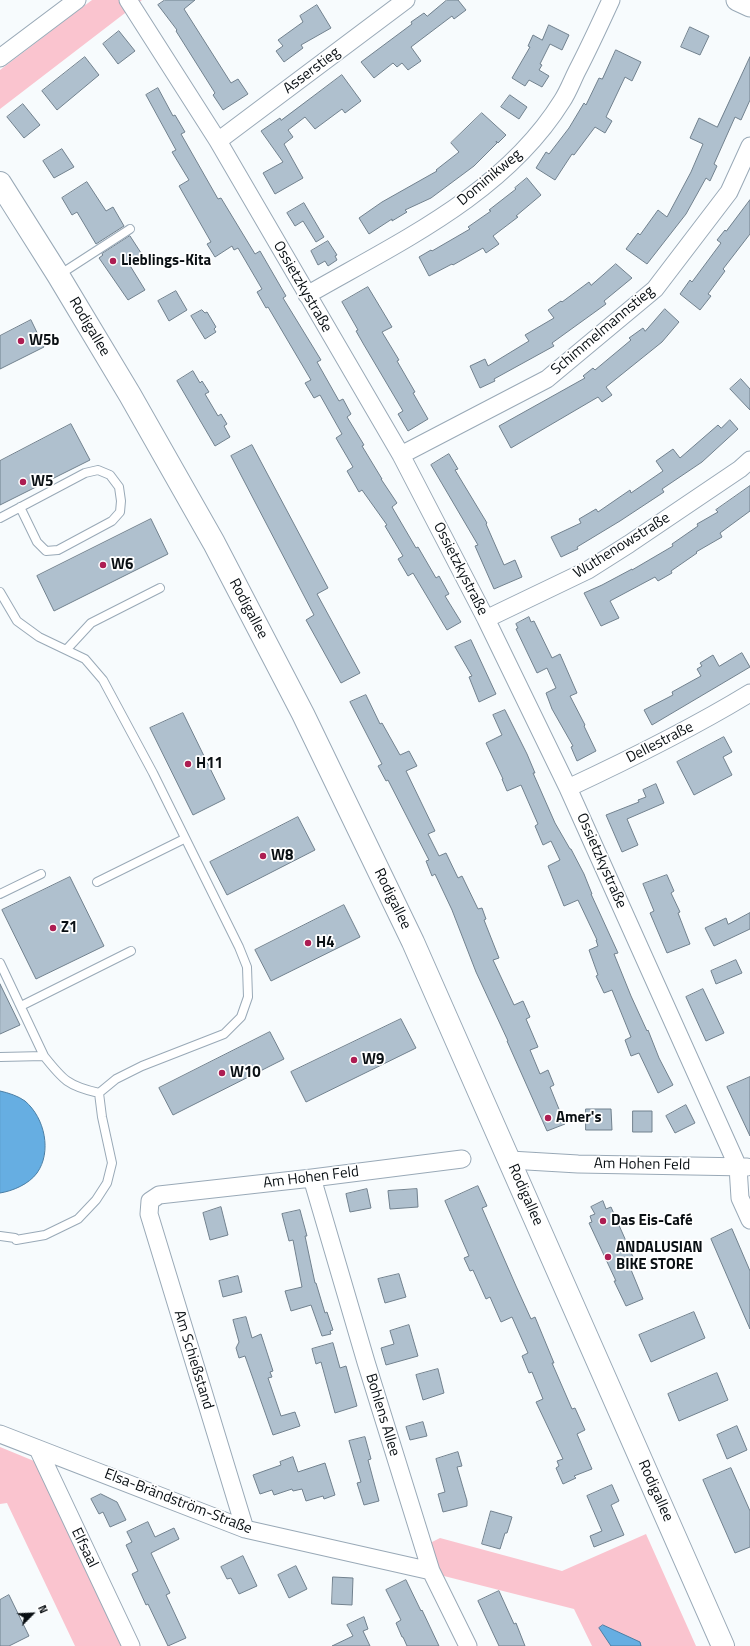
<!DOCTYPE html>
<meta charset="utf-8">
<style>
body{margin:0}
#map{position:relative;width:750px;height:1646px;overflow:hidden;background:#f7fbfd;font-family:"Titillium Web",sans-serif}
canvas{display:block}
.north{position:absolute;left:12px;top:1594px;width:40px;height:40px;-webkit-text-stroke:3px #fff;paint-order:stroke;rotate:66deg;font-size:11px;font-weight:700;line-height:16px;text-align:center;color:#090f13}
.north::after{content:'';display:block;margin:auto;width:14px;height:18px;background:#090f13;clip-path:polygon(50% 0,100% 100%,50% 72%,0 100%)}
</style>
<div id="map">
<canvas width="750" height="1646"></canvas>
<div class="north">N</div>
</div>
<script>
const ctx = document.querySelector('canvas').getContext('2d');
ctx.lineJoin = 'round';
function fill(path, color) {
  ctx.fillStyle = color;
  ctx.fill(path, 'evenodd');
}
function stroke(path, color, width, dash) {
  ctx.strokeStyle = color;
  ctx.lineWidth = width;
  ctx.lineCap = dash ? 'butt' : 'round';
  ctx.setLineDash(dash || []);
  ctx.stroke(path);
}
function drawText(font, color, halo, rows, align = 'center') {
  ctx.font = font + ' "Titillium Web",sans-serif';
  ctx.lineWidth = 3.5;
  ctx.setLineDash([]);
  ctx.textBaseline = 'middle';
  ctx.strokeStyle = halo;
  ctx.fillStyle = color;
  for (const [text, x, y, turn = 0] of rows) {
    ctx.save();
    ctx.translate(x, y);
    ctx.rotate((+turn || 0) * Math.PI / 180);
    ctx.textAlign = isNaN(turn) ? turn : align;
    if (halo) ctx.strokeText(text, 0, 0);
    ctx.fillText(text, 0, 0);
    ctx.restore();
  }
}
fill(new Path2D(`
 M92 0H142L0 109V70Z
 M0 1447 34 1461 121 1646H75L7 1503 0 1504Z
 M646 1534 696 1646H592L574 1609 440 1575 426 1545 440 1538 562 1571Z`), '#fac4cf');
const water = new Path2D(`
 M0 1091C9 1093 18 1096 25 1101 45 1118 52 1152 37 1173 29 1184 13 1191 0 1193Z
 M603 1625 640 1642 641 1646H611L599 1628Z`);
fill(water, '#66aee2');
stroke(water, '#4a7ea4', 1);
const building = new Path2D(`
 M165 0H195L184 9 231 83 238 79 248 94 223 110 213 95 215 93 176 31 177 30 158 5Z
 M447 0H458L466 10 454 19 452 16 411 47 421 61 408 70 402 63 397 67 393 63 374 78 361 62 412 24 411 22 424 13 427 16Z
 M317 5 331 28 301 45 303 48 284 62 276 51 283 46 278 40 303 22 300 16Z
 M549 25 569 35 562 50 550 44 540 64 542 65 539 70 549 76 542 87 529 80 525 86 512 78 530 47 528 46 533 35 542 40Z
 M690 27 709 36 700 55 681 47Z
 M119 31 135 51 118 64 103 44Z
 M616 50 641 62 632 81 625 77 606 117 612 121 605 133 595 127 574 155 572 154 555 180 536 168 546 152 549 154 569 128 584 103 586 105 599 78 602 79Z
 M85 57 99 75 57 110 42 91Z
 M750 57V100L741 120 735 117 714 164 717 166 710 181 706 178 686 214 647 264 626 249 638 233 640 235 658 210 667 217 691 172 703 144 690 138 699 118 717 127Z
 M342 75 361 101 345 113 342 109 315 129 305 117 288 130 293 137 284 144 303 178 275 194 263 173 283 162 261 131 280 118 281 120Z
 M158 88 173 116 175 115 185 132 181 134 218 199 221 198 255 254 260 251 286 296 283 298 321 360 317 362 339 401 343 399 351 414 347 417 364 445 362 446 382 479H381L397 503 392 507 416 548 418 547 436 578 439 576 449 594 445 596 461 622 447 630 413 573 408 576 398 559 403 556 385 526 387 525 362 490 359 492 347 471 353 467 336 438 342 434 320 395 314 398 305 383 311 380 268 307 266 308 257 292 262 289 238 248 234 250 232 246 215 257 207 244 211 242 179 186 189 180 172 152 176 150 146 95Z
 M510 95 527 107 519 119 501 107Z
 M23 104 40 125 24 138 7 117Z
 M482 113 506 135 498 143 496 141 497 143 474 166 431 198 405 210 407 212 392 221V219L369 234 359 218 382 202 437 171 436 170 459 152 451 143Z
 M62 149 74 167 54 178 43 161Z
 M527 178 541 195 516 216 518 217 493 236 499 244 486 253 483 248 453 265 452 264 429 276 419 257 431 250 432 251 470 229 468 227 491 211 489 210 516 189 515 188Z
 M87 182 106 211 113 207 124 226 96 244 77 212 72 215 62 198Z
 M750 200V234L723 269 725 271 708 294 711 296 700 310 680 294 690 280 692 282 721 243 717 240 725 230 726 231Z
 M304 203 324 237 316 242 303 221 295 226 287 213Z
 M130 236 143 256 129 264 145 290 128 300 99 258 103 255 102 254Z
 M328 241 337 255 335 256 337 260 328 266 325 261 318 265 311 251Z
 M616 264 632 278 604 301 606 304 552 343 554 346 494 379 495 381 480 388 470 366 485 359 488 366 529 341 525 335 554 318 548 310 561 301 562 302 589 282 591 285Z
 M368 287 392 327 382 332 399 360 397 361 415 392 413 393 428 419 408 431 398 414 403 411 364 345 356 331 358 330 342 302Z
 M176 291 187 310 169 321 158 301Z
 M665 309 679 322 662 342 606 387 612 395 602 402 598 397 511 448 499 426 585 378 583 376 593 368 595 370 631 340 629 338 643 328 645 331Z
 M202 310 205 313 207 312 216 327 214 329 216 332 205 339 191 316Z
 M31 320 44 347 0 369V336Z
 M193 371 200 383 202 381 209 392 205 394 218 416 221 414 227 424 224 426 230 437 215 446 177 381Z
 M741 379 750 389V410L730 389Z
 M730 420 738 429 702 462 662 489 664 492 620 521 577 547 578 549 561 557 551 537 581 523 579 519 596 509 598 512 630 490 631 493 663 471 656 461 673 449 680 458 718 425 721 428Z
 M71 424 90 460 0 505V461Z
 M252 445 328 588 317 594 360 673 341 683 306 620 314 615 231 456Z
 M449 454 458 469 455 470 487 523 486 524 504 565 515 560 522 577 494 589 475 546 478 545 431 465Z
 M750 486V511L720 533 722 537 696 552 697 553 671 571 672 573 658 581 655 577 610 601 619 618 601 626 584 593 602 585 632 569V570L673 546 672 544 698 526 697 524 718 512 716 510Z
 M151 519 168 554 54 611 37 576Z
 M529 617 531 622 534 621 552 658 560 654 577 693 570 696 585 725 584 726 596 751 577 761 571 747 573 746 552 709 546 693 556 688 547 668 537 673 516 629 518 628 516 624Z
 M471 640 496 694 479 702 469 677 472 676 455 647Z
 M742 653 750 667 652 725 644 710 673 695 672 692 701 676 697 669 702 666 700 663 713 655 719 666Z
 M366 695 380 724 382 723 400 755 409 751 417 766 406 771 435 831 428 834 439 856 446 853 458 878 462 876 478 909 482 908 486 919 484 920 499 958 493 960 514 1005 523 1001 530 1017 526 1019 538 1047 530 1050 540 1074 548 1070 554 1085 550 1087 565 1124 547 1131 507 1041H508L476 972 452 910 435 874 432 876 426 861 429 860 388 780 386 781 378 766 382 764 350 702Z
 M505 710 527 754 535 773H533L555 823 570 849H571L584 874 592 894H591L618 953 614 954 631 996 647 1031 648 1030 659 1058 673 1085 658 1093 639 1053 631 1056 625 1040 631 1037 612 990 604 993 596 976 598 975 589 950 598 946 596 940H597L578 900 564 906 548 866 560 860 551 841 543 845 535 826 538 824 521 785 507 791 502 779H503L486 743 502 735 493 715Z
 M183 713 225 799 193 815 150 728Z
 M724 737 732 752 723 757 732 775 694 795 677 762Z
 M656 784 664 803 627 819 638 845 622 852 606 815 639 802 638 800 646 797 643 790Z
 M298 817 315 850 227 895 210 862Z
 M667 875 674 891 671 893 680 912 678 913 690 944 667 953 650 913 654 911 643 884Z
 M70 877 104 946 36 979 2 910Z
 M344 905 360 937 271 981 255 950Z
 M750 913V929L714 946 705 928 726 918 728 924Z
 M736 960 742 973 716 984 711 971Z
 M0 984 20 1025 0 1034Z
 M703 989 724 1033 706 1041 686 997Z
 M401 1019 416 1048 306 1102 291 1072Z
 M270 1032 284 1059 173 1115 159 1088Z
 M750 1077V1136L727 1087Z
 M686 1105 695 1123 675 1133 666 1116Z
 M586 1109H611L612 1130H586Z
 M633 1111H652V1132H633Z
 M478 1186 487 1206 482 1208 516 1286 531 1319 535 1317 554 1363H552L572 1409 575 1408 585 1430 577 1434 592 1469 574 1476 576 1478 563 1484 556 1468 559 1466 557 1461 563 1459 536 1402 543 1399 532 1372 529 1373 522 1356 528 1353 512 1317 501 1322 490 1297 486 1299 473 1270 470 1271 464 1258 469 1256 445 1201Z
 M367 1189 371 1208 350 1212 346 1194Z
 M417 1189 418 1207 390 1209 388 1191Z
 M603 1201 606 1209 611 1207 633 1257 627 1260 643 1299 626 1306 614 1281H616L589 1223 592 1222 590 1216 595 1214 591 1207Z
 M221 1207 228 1235 210 1240 203 1213Z
 M300 1210 307 1236H305L315 1283H316L325 1313 327 1312 333 1330 330 1331 331 1334 322 1336 311 1305 291 1311 285 1291 302 1287 293 1240 289 1241 282 1214Z
 M732 1229 750 1271V1329L711 1239Z
 M399 1274 406 1297 385 1303 378 1279Z
 M238 1276 242 1292 223 1297 219 1281Z
 M694 1312 705 1338 651 1362 639 1335Z
 M246 1317 252 1338 261 1334 273 1371 270 1372 272 1377 268 1378 281 1416 295 1412 300 1426 273 1435 245 1356 239 1358 236 1348 239 1342 233 1320Z
 M409 1325 418 1356 386 1365 381 1348 394 1344 390 1331Z
 M333 1343 340 1368 346 1366 357 1406 335 1413 321 1362 316 1364 312 1349Z
 M438 1369 444 1393 423 1400 416 1375Z
 M717 1373 728 1400 679 1421 668 1394Z
 M423 1422 427 1436 410 1440 406 1427Z
 M737 1426 747 1450 727 1459 717 1435Z
 M365 1437 371 1459 368 1460 379 1501 364 1505 357 1483 361 1482 349 1441Z
 M458 1452 462 1466 457 1467 467 1501V1506L443 1512 438 1494 445 1492 436 1459Z
 M293 1457 298 1472 325 1463 335 1495 324 1499 323 1496 306 1501 302 1489 293 1491 292 1489 274 1495 272 1490 260 1494 253 1475 281 1465 280 1462Z
 M731 1468 750 1511V1547L735 1553 703 1480Z
 M612 1485 619 1501 611 1505 624 1535 594 1547 590 1536 602 1531 587 1496Z
 M101 1494 117 1502 126 1520 110 1527 103 1512 99 1514 91 1499Z
 M491 1511 512 1517 507 1533H505L500 1549 482 1544Z
 M148 1522 155 1537 174 1528 179 1539 151 1553 170 1593 166 1595 186 1638 168 1646 148 1604 146 1605 132 1574 138 1571 126 1545 132 1542 127 1532Z
 M243 1556 257 1586 239 1594 231 1578 227 1579 221 1567Z
 M296 1566 307 1589 289 1598 278 1575Z
 M333 1577 353 1578 352 1605 332 1604Z
 M406 1580 421 1611 422 1610 439 1646H407L403 1637H402L396 1623 401 1620 386 1590Z
 M499 1591 514 1624 516 1623 525 1646H499L478 1601Z
 M9 1595 29 1636 9 1646H0V1600Z
 M364 1617 368 1629 363 1631 370 1646H332L353 1636 347 1625Z`);
fill(building, '#afc0ce');
stroke(building, '#71818e', 1);
const service = new Path2D(`
 M59 275 130 229
 M0 518 85 473 98 470 110 475 119 487 121 501 120 512 112 521 58 550 46 551 37 542 20 507
 M0 592 17 621 39 637 85 659 103 680 153 773 239 947 247 967 248 997 241 1017 224 1034 142 1066 116 1079 99 1093C68 1086 63 1080 44 1056L0 1057
 M67 649 91 623 160 588
 M97 882 184 839
 M0 894 41 874
 M0 963 44 1056
 M21 1006 131 951
 M0 1236 15 1238 16 1240 45 1235 78 1219 96 1200 107 1183 112 1163 102 1117 99 1093`);
const minor = new Path2D(`
 M128 0 218 141 401 455 486 619 568 788 738 1167 740 1198 750 1220
 M0 58 77 0
 M218 141 406 0
 M307 295C399 242 504 194 562 101 568 92 572 81 577 71 589 48 600 24 611 0
 M401 455 547 379 655 289 729 192 750 146
 M486 619 588 570 629 544 740 469 750 460
 M568 788C630 759 691 729 750 693
 M510 1160 578 1164 747 1167
 M312 1178 366 1362 431 1571 468 1646
 M0 1434 245 1529 431 1571
 M38 1449 131 1646
 M245 1529 149 1214 150 1201 159 1195 312 1178 462 1159`);
const tertiary = new Path2D(`
 M737 0 750 6`);
const secondary = new Path2D(`
 M0 183 58 275 130 395 214 543 303 714 413 942 723 1646`);
stroke(service, '#99a9b7', 10);
stroke(minor, '#99a9b7', 19);
stroke(tertiary, '#99a9b7', 23);
stroke(secondary, '#99a9b7', 24);
stroke(service, '#fff', 8);
stroke(minor, '#fff', 17);
stroke(tertiary, '#fff', 21);
stroke(secondary, '#fff', 22);
for (const [x, y, r, color] of [
 [113,261,4,"#ad1d52"],
 [21,341,4,"#ad1d52"],
 [23,482,4,"#ad1d52"],
 [103,565,4,"#ad1d52"],
 [188,764,4,"#ad1d52"],
 [263,856,4,"#ad1d52"],
 [53,928,4,"#ad1d52"],
 [308,943,4,"#ad1d52"],
 [354,1060,4,"#ad1d52"],
 [222,1073,4,"#ad1d52"],
 [548,1118,4,"#ad1d52"],
 [603,1221,4,"#ad1d52"],
 [608,1257,4,"#ad1d52"]
]) {
  const dot = new Path2D();
  dot.arc(x, y, r, 0, 2 * Math.PI);
  ctx.fillStyle = color;
  ctx.fill(dot);
  stroke(dot, '#fff', 1.5);
}
drawText('15px', '#090f13', '#fff', [
 ["Asserstieg",312,71,-37],
 ["Dominikweg",490,178,-40],
 ["Ossietzkystraße",302,287,60],
 ["Rodigallee",89,327,59],
 ["Schimmelmannstieg",603,331,-40],
 ["Wuthenowstraße",622,546,-32],
 ["Ossietzkystraße",460,569,63],
 ["Rodigallee",248,609,62],
 ["Dellestraße",660,743,-27],
 ["Ossietzkystraße",601,861,66],
 ["Rodigallee",392,899,64],
 ["Am Hohen Feld",642,1165,1],
 ["Am Hohen Feld",311,1178,-7],
 ["Rodigallee",525,1195,66],
 ["Am Schießstand",193,1360,73],
 ["Bohlens Allee",382,1415,73],
 ["Rodigallee",655,1491,66],
 ["Elsa-Brändström-Straße",178,1502,21],
 ["Elfsaal",84,1548,64]
]);
drawText('bold 15px', '#090f13', '#fff', [
 ["Lieblings-Kita",121,261],
 ["W5b",29,341],
 ["W5",31,482],
 ["W6",111,565],
 ["H11",196,764],
 ["W8",271,856],
 ["Z1",61,928],
 ["H4",316,943],
 ["W9",362,1060],
 ["W10",230,1073],
 ["Amer's",556,1118],
 ["Das Eis-Café",611,1221],
 ["ANDALUSIAN",616,1248],
 ["BIKE STORE",616,1265]
], 'left');
</script>
